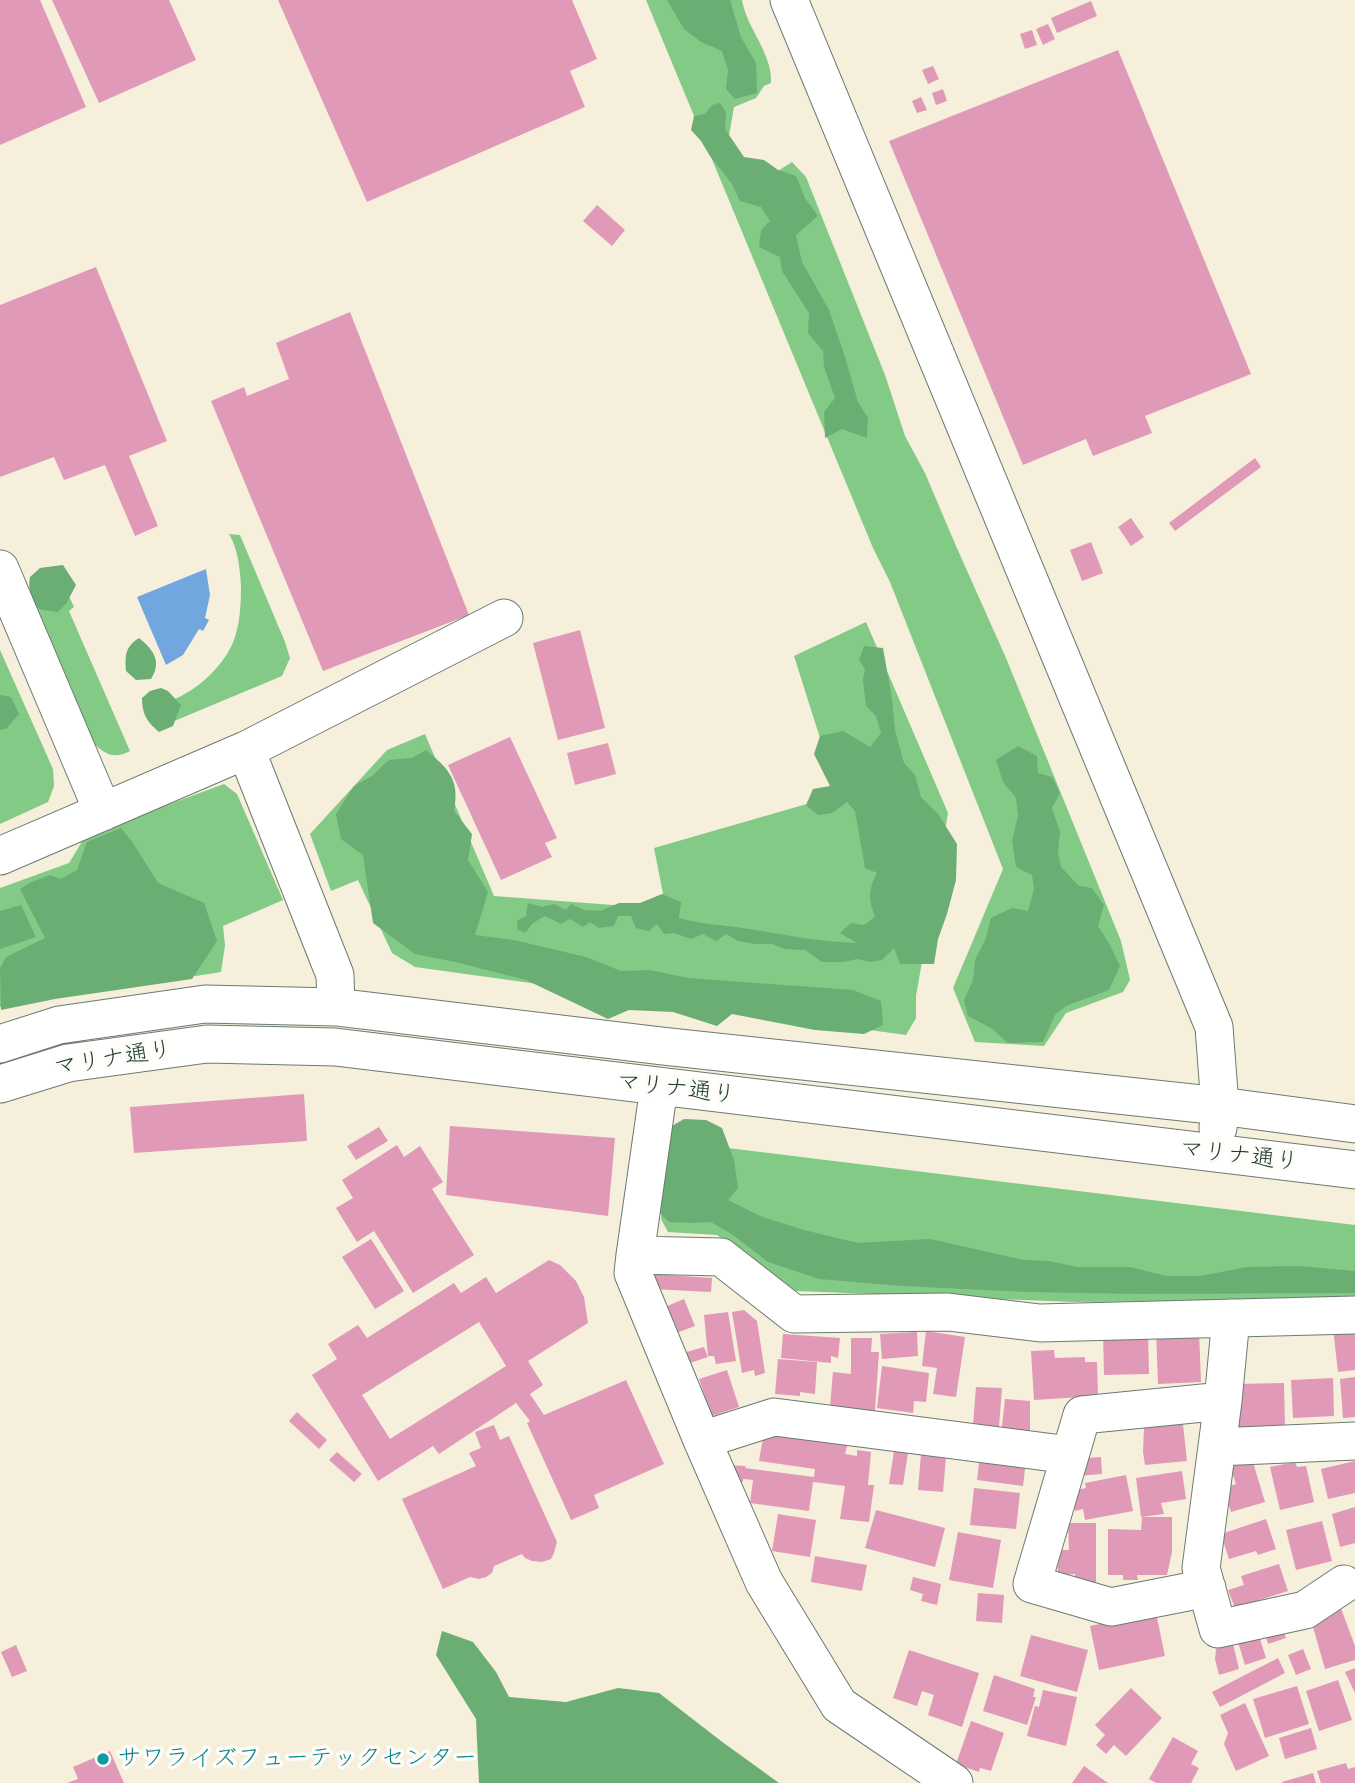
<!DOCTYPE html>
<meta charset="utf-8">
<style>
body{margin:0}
canvas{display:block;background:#f5efdc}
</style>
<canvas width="1355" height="1783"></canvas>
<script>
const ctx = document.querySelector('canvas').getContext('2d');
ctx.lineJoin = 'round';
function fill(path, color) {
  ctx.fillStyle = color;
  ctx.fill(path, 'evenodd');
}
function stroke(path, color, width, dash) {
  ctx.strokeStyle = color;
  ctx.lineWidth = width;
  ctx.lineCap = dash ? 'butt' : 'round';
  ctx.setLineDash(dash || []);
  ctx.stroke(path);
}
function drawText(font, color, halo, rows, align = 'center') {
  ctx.font = font + ' "Shantell Sans","Klee One",sans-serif';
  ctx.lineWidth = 7;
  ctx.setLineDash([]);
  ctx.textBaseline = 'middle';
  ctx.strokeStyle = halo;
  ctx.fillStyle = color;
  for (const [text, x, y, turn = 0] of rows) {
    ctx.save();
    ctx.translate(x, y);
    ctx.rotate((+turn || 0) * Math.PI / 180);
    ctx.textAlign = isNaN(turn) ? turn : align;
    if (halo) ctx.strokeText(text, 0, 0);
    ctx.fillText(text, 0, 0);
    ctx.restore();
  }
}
fill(new Path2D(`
 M646 0H742C747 29 773 54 771 83L764 86 756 98 734 107 727 147 770 176 792 162 806 177 885 375 905 436 925 473 956 546 1006 658 1121 941 1130 980 1123 992 1066 1013 1044 1046 975 1042 953 988 1003 869 890 582 873 548Z
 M229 534 240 535 285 642 290 658 282 676 167 724 151 706C160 703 169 701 177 698 200 688 225 664 234 640 240 623 241 605 241 586 240 569 238 549 229 534Z
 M62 581 74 607 69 611 130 751C111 761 103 752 89 739L27 596Z
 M866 622 948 813 916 996V1018L906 1035 415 967 392 953 358 880 331 891 310 834 387 750 425 734 494 896 666 909 654 848 838 795 794 656Z
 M0 650 53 769 54 786 48 802 0 824Z
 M224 784 237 794 283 900 223 926 225 945 221 972 0 1007V888L69 863 86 835Z
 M671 1141 1355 1225V1300L1074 1302 796 1291 717 1235 668 1232 661 1219Z`), '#83ca86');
fill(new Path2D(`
 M667 0H730L741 37 756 63 757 93 735 99 726 89 728 70 722 51 701 42 684 29Z
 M720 103 726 112 725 129 744 157 764 160 778 170 796 176 805 198 818 216 796 235 802 262 829 310 845 357 858 402 868 418 867 438 842 429 825 438 824 412 835 398 824 367 823 351 808 333 809 313 782 271 780 257 759 247 761 230 770 221 761 207 740 201 732 184 710 156 701 141 691 130 694 116 705 114 712 105Z
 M63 565 76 585 66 604 58 612C53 611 45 611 40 609 30 603 28 587 30 577L40 568Z
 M139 638C154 650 162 662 151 679L136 680 126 671C125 655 125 647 139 638Z
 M864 646 883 648 892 699 895 730 904 763 915 775 921 797 938 814 957 844 956 880 947 914 938 939 934 964H900L894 948 882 960 870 962 857 959 844 962H822L805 950 785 949 772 944H755L738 941 726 934 716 941 703 934 691 939 674 933 664 934 657 924 649 931 636 928 631 916H618L614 926 599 928 590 922 583 927 570 919 561 924 545 916 533 923 525 933 518 930 517 921 526 916 528 903 542 907 554 904 566 910 571 904 584 910 600 911 619 903H640L662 894 681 902 679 918C700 924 722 925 743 928 781 934 819 942 857 943L840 933 851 923 864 925 875 917C868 897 868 891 877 873L865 868 855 811 847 802 832 813 818 815 806 805 813 789 830 786 814 754 820 736 843 731 870 747 881 733 876 716 866 706 863 679 865 669 859 660Z
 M161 688 168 691 181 705 173 726 159 732C147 722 142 714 142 698L150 691Z
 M0 695 11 697 19 714 6 729 0 730Z
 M1018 746 1037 756 1038 773 1052 777 1060 793 1052 808 1060 832 1058 852 1061 867 1079 886 1092 888 1104 905 1098 926 1110 945 1120 966 1109 990 1066 1006 1055 1015 1043 1042 1008 1043 991 1028 968 1016 964 1000 973 980 975 960 986 938 991 918 1012 908 1028 911 1034 889 1032 875 1016 867 1012 841 1018 815 1016 798 1003 782 996 760Z
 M426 750C449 769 460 780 454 811L472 834 468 860 488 892 475 935 514 940 586 957 621 971 650 970 688 978 853 990 881 1001 883 1025 864 1034 815 1030 732 1014 717 1026 673 1012 629 1010 608 1019 526 980 455 962 415 954 373 923 363 855 341 839 336 814 354 786 372 776 389 760 412 758Z
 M121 828 133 843 158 883 204 903 217 941 192 979 55 999 1 1010 0 968 6 957 45 938 20 889 29 883 50 875 61 879 77 870 87 842Z
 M21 905 36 937 0 949V911Z
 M684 1119 706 1120 722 1128 734 1160 738 1188 728 1200 760 1216 804 1230 858 1243 930 1239 1024 1260 1049 1261 1077 1267H1130L1166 1276H1200L1247 1267 1299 1266 1355 1271V1293L1138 1294 1027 1292 902 1286 819 1279 768 1262 733 1235 711 1222 689 1223 669 1222 652 1206 663 1131Z
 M442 1631 473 1642 496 1672 509 1697 566 1702 618 1688 659 1693 721 1741 779 1783H479L476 1719 436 1655Z`), '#6aae73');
fill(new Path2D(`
 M206 569 210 595 205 618 209 620 203 631 199 629 183 655 166 665 137 597Z`), '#72a6de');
fill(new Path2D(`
 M0 0H40L86 107 0 145Z
 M52 0H169L196 60 99 103Z
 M278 0H572L597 59 570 71 585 107 367 202Z
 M1091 1 1097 16 1057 33 1051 18Z
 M1048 24 1055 39 1043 45 1036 29Z
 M1032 30 1037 45 1025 49 1020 34Z
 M1118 50 1251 374 1145 416 1152 433 1093 456 1086 439 1023 465 889 141Z
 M933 66 939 79 928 84 922 70Z
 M943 89 947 101 936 105 932 93Z
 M921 97 927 110 917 113 912 101Z
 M597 205 625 230 612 246 583 221Z
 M96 267 167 441 129 456 158 526 135 536 105 465 64 480 54 457 0 477V305Z
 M350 312 469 615 323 671 211 401 244 387 247 396 289 379 276 343Z
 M1255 458 1261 467 1175 531 1169 523Z
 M1131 518 1144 537 1131 546 1118 527Z
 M1091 542 1103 573 1082 581 1070 550Z
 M580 630 605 728 558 740 533 643Z
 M510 737 557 838 545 843 552 857 501 880 448 765Z
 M608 743 616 774 575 785 567 753Z
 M304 1094 307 1141 134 1153 130 1107Z
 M450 1126 615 1138 608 1216 446 1195Z
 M379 1127 388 1141 356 1160 347 1146Z
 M397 1145 404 1157 420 1146 443 1182 432 1189 474 1255 413 1293 374 1231 357 1242 336 1208 353 1198 342 1180Z
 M371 1239 404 1291 375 1309 342 1257Z
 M549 1260 560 1265 576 1281 584 1297 588 1323 528 1361 543 1385 530 1394 544 1415 626 1380 664 1464 594 1495 599 1508 571 1520 527 1423 530 1421 516 1403 439 1454 433 1446 378 1481 312 1375 337 1359 328 1344 358 1325 367 1338 454 1283 461 1293 486 1277 496 1293ZM479 1322 506 1366 390 1439 362 1395Z
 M653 1274 712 1278 711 1292 652 1289Z
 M684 1299 695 1326 671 1335 660 1309Z
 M744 1310 757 1321 765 1373 755 1376 754 1370 742 1373 732 1312Z
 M728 1312 736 1361 716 1364 714 1356H708L704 1315Z
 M1355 1326V1370L1338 1372 1333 1329Z
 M1148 1329 1149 1374 1104 1375 1103 1330Z
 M926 1331 965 1337 956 1397 933 1394 937 1368 922 1366Z
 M1199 1331 1201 1382 1158 1384 1156 1332Z
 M917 1332 918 1356 882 1359 880 1334Z
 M783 1334 840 1338 838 1358 831 1356V1363L781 1358Z
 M851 1338H872L871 1352H879L875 1411 830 1407 833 1372 851 1374Z
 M704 1347 708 1357 687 1364 683 1353Z
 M1054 1350 1055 1358 1085 1357V1362H1097L1098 1396 1034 1400 1031 1351Z
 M778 1359 817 1362 815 1394 800 1392V1396L775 1394Z
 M882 1366 929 1373 926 1402 914 1401 913 1413 877 1408Z
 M727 1370 739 1407 712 1416 699 1379Z
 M1355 1377V1417L1343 1418 1340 1379Z
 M1333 1378 1334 1416 1293 1418 1291 1380Z
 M1284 1383 1285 1427H1237L1236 1384Z
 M976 1387 1002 1388 999 1427 973 1425Z
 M1005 1399 1030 1401V1436L1001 1434Z
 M297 1412 327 1440 319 1449 289 1421Z
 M1183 1424 1187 1461 1145 1465 1143 1452 1144 1428Z
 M494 1425 500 1440 509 1436 557 1542 554 1553 551 1559 542 1562 532 1561 525 1558 522 1554 494 1566 492 1573 486 1577 479 1579 470 1577 443 1589 402 1499 476 1466 469 1453 481 1448 475 1432Z
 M764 1432 848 1442 845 1454 857 1456V1450L871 1452 868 1485H874L869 1522 840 1519 845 1486 813 1482 809 1511 750 1503 753 1480 743 1479V1482H732L725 1465 746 1466 745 1468 814 1477 815 1469 759 1461Z
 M894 1451 908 1453 903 1485 889 1484Z
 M337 1452 362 1474 354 1482 329 1460Z
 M921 1454 946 1456 943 1492 918 1490Z
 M980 1454 1026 1460 1023 1486 977 1480Z
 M1101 1457 1102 1474 1075 1476 1074 1459Z
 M1252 1459 1265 1502 1231 1512 1224 1488 1236 1484 1230 1466Z
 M1355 1461V1493L1328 1499 1321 1469Z
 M1295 1462 1297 1467 1306 1466 1314 1502 1280 1510 1270 1467Z
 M1182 1471 1186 1499 1161 1503 1164 1514 1141 1517 1136 1478Z
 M1126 1475 1133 1511 1085 1520 1083 1509 1075 1511 1072 1491 1086 1488 1085 1483Z
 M974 1488 1020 1493 1016 1529 970 1525Z
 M1355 1507V1543L1340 1547 1332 1514Z
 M876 1510 945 1528 935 1567 865 1548Z
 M778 1514 816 1520 810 1557 772 1551Z
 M1142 1517H1172V1552L1167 1575H1137L1138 1580H1123V1575H1108V1529L1141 1530Z
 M1266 1519 1276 1549 1258 1555 1256 1551 1229 1559 1221 1534Z
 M1322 1521 1332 1561 1296 1570 1286 1530Z
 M1068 1523H1096V1583L1076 1582 1075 1574 1058 1575 1057 1550H1069Z
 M958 1532 1001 1540 993 1588 949 1580Z
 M815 1556 867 1565 862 1591 811 1582Z
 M1279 1564 1288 1591 1235 1608 1228 1590 1244 1585 1241 1576Z
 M913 1577 941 1584 937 1605 921 1601 923 1594 910 1590Z
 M978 1593 1004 1595 1002 1623 976 1621Z
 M1339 1603 1355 1646V1660L1325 1669 1311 1620Z
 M1156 1613 1165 1656 1099 1670 1090 1626Z
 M1283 1629 1286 1638 1268 1644 1265 1634Z
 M1031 1635 1088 1650 1077 1692 1020 1676Z
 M1259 1636 1266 1658 1245 1665 1238 1642Z
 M1233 1644 1239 1669 1219 1675 1215 1659 1216 1649Z
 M16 1645 27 1671 12 1677 1 1652Z
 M1303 1649 1311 1669 1296 1675 1288 1655Z
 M909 1650 979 1673 962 1727 928 1715 934 1695 922 1691 917 1706 893 1698Z
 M1278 1658 1285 1673 1220 1707 1212 1692Z
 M1355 1668V1693L1345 1672Z
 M994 1675 1035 1689 1033 1697H1036L1027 1725 983 1711Z
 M1338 1680 1352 1720 1319 1731 1306 1691Z
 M1297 1686 1309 1724 1265 1738 1253 1699Z
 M1131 1688 1162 1718 1126 1756 1114 1745 1106 1754 1096 1745 1105 1735 1095 1725Z
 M1043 1690 1077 1697 1066 1746 1027 1736 1035 1706 1039 1707Z
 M1245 1703 1269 1756 1236 1771 1224 1744 1228 1733 1220 1715Z
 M971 1721 1004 1733 991 1771 980 1768 979 1772 956 1764Z
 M1311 1728 1317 1749 1285 1759 1279 1738Z
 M1173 1737 1198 1751 1191 1764 1199 1768 1191 1783H1156L1149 1779Z
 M110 1751 124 1783H67L78 1779 73 1767Z
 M1346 1763 1348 1769 1355 1767V1783H1321L1317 1771Z
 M1084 1766 1108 1783H1072Z
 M1313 1773 1316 1783H1282V1782Z`), '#e09ab8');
const minor = new Path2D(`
 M789 0 1214 1027 1220 1106 1218 1128
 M0 569 103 812
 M246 750 335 975 336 1007
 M0 856 246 750 504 618
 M0 1044 59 1025 205 1004 336 1007 662 1046 1220 1106 1355 1124
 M0 1084 68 1063 207 1044 335 1047 1355 1170
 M659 1087 635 1255 721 1257 794 1314 948 1312 1040 1323 1355 1315
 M635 1255 633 1273 702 1440 764 1582 839 1705 954 1783
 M1231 1318 1223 1401 1201 1568 1218 1629 1305 1610 1344 1584
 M702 1440 774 1417 1070 1455
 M1217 1447 1355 1441
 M1207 1588 1111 1607 1032 1584 1082 1415 1223 1401`);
stroke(minor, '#6a7b6f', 39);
stroke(minor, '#fff', 37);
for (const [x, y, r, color] of [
 [103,1759,7,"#0f9aa8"]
]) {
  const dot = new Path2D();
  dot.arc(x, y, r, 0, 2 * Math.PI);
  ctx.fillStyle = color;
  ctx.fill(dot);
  stroke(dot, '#fdfcf7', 2.5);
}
drawText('24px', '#1f3d34', '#fdfcf7', [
 ["マリナ通り",113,1059,-9],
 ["マリナ通り",676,1089,7],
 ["マリナ通り",1239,1156,7]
]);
drawText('24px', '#0d838f', '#fdfcf7', [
 ["サワライズフューテックセンター",117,1759]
], 'left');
</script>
